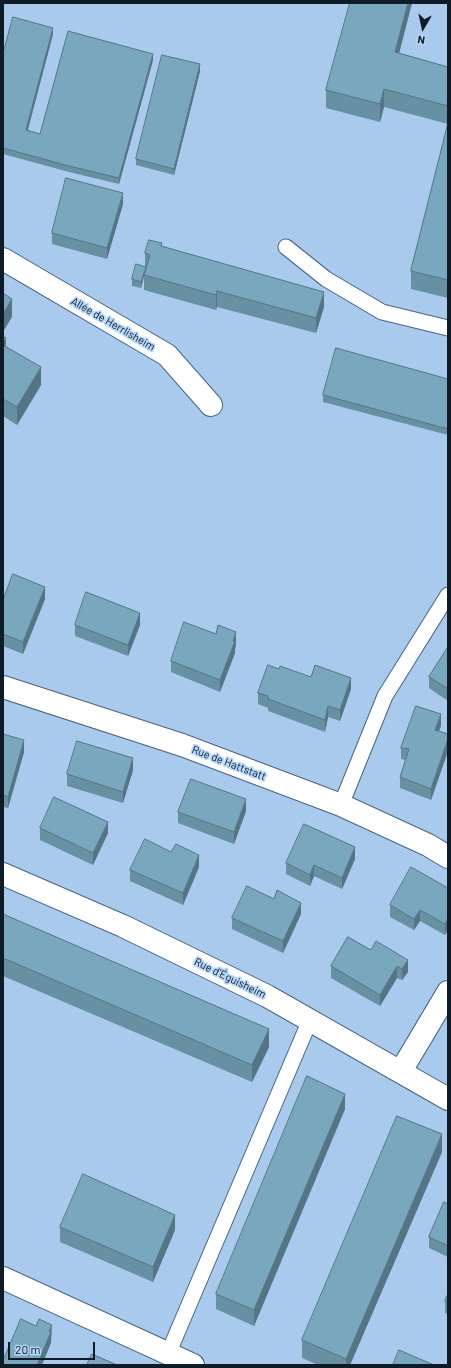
<!DOCTYPE html>
<meta charset="utf-8">
<style>
body{margin:0}
#map{position:relative;width:451px;height:1368px;overflow:hidden;background:#a9caec;font-family:Barlow,sans-serif}
canvas{display:block}
.frame{position:absolute;inset:0;border:4px solid #0f1b27;pointer-events:none}
.north{position:absolute;left:403px;top:8px;width:40px;height:40px;-webkit-text-stroke:3px #b6d7f9;paint-order:stroke;rotate:189deg;font-size:11px;font-weight:700;line-height:16px;text-align:center;color:#0f1b27}
.north::after{content:'';display:block;margin:auto;width:14px;height:18px;background:#0f1b27;clip-path:polygon(50% 0,100% 100%,50% 72%,0 100%)}
.scale{position:absolute;left:8px;top:1342px;width:87px;height:18px;box-sizing:border-box;border:2px solid #0f1b27;border-top:0;padding-left:5px;font-size:12px;line-height:14px;white-space:nowrap;color:#0f1b27;-webkit-text-stroke:3px #b6d7f9;paint-order:stroke}
</style>
<div id="map">
<canvas width="451" height="1368"></canvas>
<div class="frame"></div>
<div class="north">N</div>
<div class="scale">20 m</div>
</div>
<script>
const ctx = document.querySelector('canvas').getContext('2d');
ctx.lineJoin = 'round';
function stroke(path, color, width, dash) {
  ctx.strokeStyle = color;
  ctx.lineWidth = width;
  ctx.lineCap = dash ? 'butt' : 'round';
  ctx.setLineDash(dash || []);
  ctx.stroke(path);
}
function fill(path, color) {
  ctx.fillStyle = color;
  ctx.fill(path, 'evenodd');
}
function drawText(font, color, halo, rows, align = 'center') {
  ctx.font = font + ' Barlow,sans-serif';
  ctx.lineWidth = 3.5;
  ctx.setLineDash([]);
  ctx.textBaseline = 'middle';
  ctx.strokeStyle = halo;
  ctx.fillStyle = color;
  for (const [text, x, y, turn = 0] of rows) {
    ctx.save();
    ctx.translate(x, y);
    ctx.rotate((+turn || 0) * Math.PI / 180);
    ctx.textAlign = isNaN(turn) ? turn : align;
    if (halo) ctx.strokeText(text, 0, 0);
    ctx.fillText(text, 0, 0);
    ctx.restore();
  }
}
const service = new Path2D(`
 M286 247 326 279 382 312 448 328
 M341 805 385 696 448 595
 M168 1354 310 1020`);
const minor = new Path2D(`
 M3 259 167 355 211 405
 M3 687 182 745 341 805 428 845 448 857
 M3 874 123 926 267 996 448 1099
 M401 1071 448 992
 M3 1278 193 1365`);
stroke(service, '#476482', 17);
stroke(minor, '#476482', 24);
stroke(service, '#fff', 15);
stroke(minor, '#fff', 22);
fill(new Path2D(`
 M412 3 399 53 448 67V298L411 289V271L448 124 384 107 380 122 326 108V90Z
 M53 34 28 130 40 134 153 60 119 184 69 172 3 154V54Z
 M200 71 174 175 136 165V159Z
 M123 204 107 259 52 244V233Z
 M162 246 324 307 316 333 217 307 216 310 144 290V277L141 288 132 286V279L145 266V253Z
 M3 336 6 347 41 385 17 425 3 416Z
 M448 379V435L323 402V395Z
 M45 599 23 654 3 646V600Z
 M75 625H140L128 656 75 636Z
 M236 644 235 649V653L220 692 171 672V661Z
 M448 647V701L429 688V677Z
 M279 669 311 677 351 689 340 721 328 717 325 732 268 711V708L258 704V693Z
 M441 726 439 731 448 734V751L431 800 400 788V777L405 760 401 759V748Z
 M3 734 24 752 8 808 3 807Z
 M133 770 123 803 67 786V774Z
 M246 811 234 844 178 823V812Z
 M40 828 108 833 93 865 40 840Z
 M355 859 342 889 314 876 310 886 286 874V863Z
 M199 867 183 905 130 881V870Z
 M448 888V929L445 935 420 921 414 930 390 917V905Z
 M274 899 301 914 283 953 232 929V918Z
 M3 914 269 1047 252 1082 3 976Z
 M348 937 408 972 402 980 397 978 380 1006 331 978V966Z
 M345 1109 254 1326 216 1309V1294Z
 M442 1152 350 1365H318L302 1358V1340Z
 M448 1204V1257L429 1248V1237Z
 M60 1227 175 1230 153 1282 60 1242Z
 M448 1294V1314L445 1313V1301Z`), '#6890a3');
fill(new Path2D(`
 M408 3H412L395 69V52Z
 M53 28V34L26 136V130Z
 M153 54V60L119 184V178Z
 M200 64V71L174 175V169Z
 M384 89V107L380 122V104Z
 M123 193V204L107 259V248Z
 M146 267V273L144 275 141 288V282Z
 M217 291V307L216 310V295Z
 M324 292V307L316 333V318Z
 M12 299V317L3 332V314Z
 M6 338V356L3 361V343Z
 M41 367V385L17 425V407Z
 M45 587V599L23 654V642Z
 M140 613V625L128 656V645Z
 M236 632V644L235 649V653L220 692V680Z
 M351 678V689L340 721V710Z
 M328 706V717L325 732V720Z
 M441 714V726L435 741V730Z
 M448 739V751L431 800V789Z
 M24 740V752L8 808V797Z
 M133 758V770L123 803V792Z
 M246 799V811L234 844V832Z
 M108 822V833L93 865V853Z
 M355 847V859L342 889V878Z
 M199 855V867L183 905V893Z
 M314 865V876L310 886V875Z
 M301 903V914L283 953V941Z
 M420 910V921L414 930V919Z
 M448 918V929L445 935V924Z
 M408 960V972L402 980V969Z
 M397 966V978L380 1006V995Z
 M269 1029V1047L252 1082V1065Z
 M345 1094V1109L254 1326V1310Z
 M442 1134V1152L350 1365H346V1359Z
 M175 1215V1230L153 1282V1267Z
 M52 1325 51 1343 42 1365H37Z`), '#557584');
const building = new Path2D(`
 M350 3H408L395 52 448 67V106L384 89 380 104 326 90Z
 M13 17 53 28 26 130 40 134 68 31 153 54 119 178 69 166 3 148V54Z
 M162 55 200 64 174 169 136 159Z
 M448 123V280L411 271Z
 M66 178 123 193 107 248 52 233Z
 M149 240 162 243 161 246 324 292 316 318 217 291 216 295 144 275 150 255 145 253Z
 M136 264 146 267 141 282 132 279Z
 M3 293 12 299 3 314Z
 M3 336 6 338 3 343Z
 M3 345 41 367 17 407 3 399Z
 M336 348 448 379V429L323 395Z
 M13 574 45 587 23 642 3 634V600Z
 M86 592 140 613 128 645 75 625Z
 M184 622 216 634 218 625 236 632 233 641H235L220 680 171 661Z
 M448 647V689L429 677Z
 M268 665 279 669 280 666 311 677 315 665 351 678 340 710 328 706 325 720 268 699V696L258 693Z
 M416 706 441 714 435 730 448 734V739L431 789 400 777 409 749 401 748Z
 M3 734 24 740 8 797 3 795Z
 M77 741 133 758 123 792 67 774Z
 M191 779 246 799 234 832 178 812Z
 M54 797 108 822 93 853 40 828Z
 M304 824 355 847 342 878 314 865 310 875 286 863Z
 M145 839 171 852 176 844 199 855 183 893 130 870Z
 M411 867 448 888V918L445 924 420 910 414 919 390 905Z
 M247 886 274 899 277 890 301 903 283 941 232 918Z
 M3 914 269 1029 252 1065 3 958Z
 M348 937 371 950 376 941 408 960 402 969 397 966 380 995 331 966Z
 M307 1076 345 1094 254 1310 216 1294Z
 M397 1116 442 1134 346 1359 302 1340Z
 M83 1174 175 1215 153 1267 60 1227Z
 M444 1202 448 1204V1246L429 1237Z
 M448 1294V1302L445 1301Z
 M21 1319 36 1326 39 1319 52 1325 49 1331 51 1332 37 1365H6L3 1364V1361Z
 M399 1350 434 1365H393Z
 M92 1354 117 1365H87Z`);
fill(building, '#79a7bd');
stroke(building, '#557584', 1);
drawText('11px', '#0f1b27', '#b6d7f9', [
 ["Allée de Herrlisheim",113,324,30],
 ["Rue de Hattstatt",229,763,21],
 ["Rue d'Éguisheim",230,978,26]
]);
</script>
